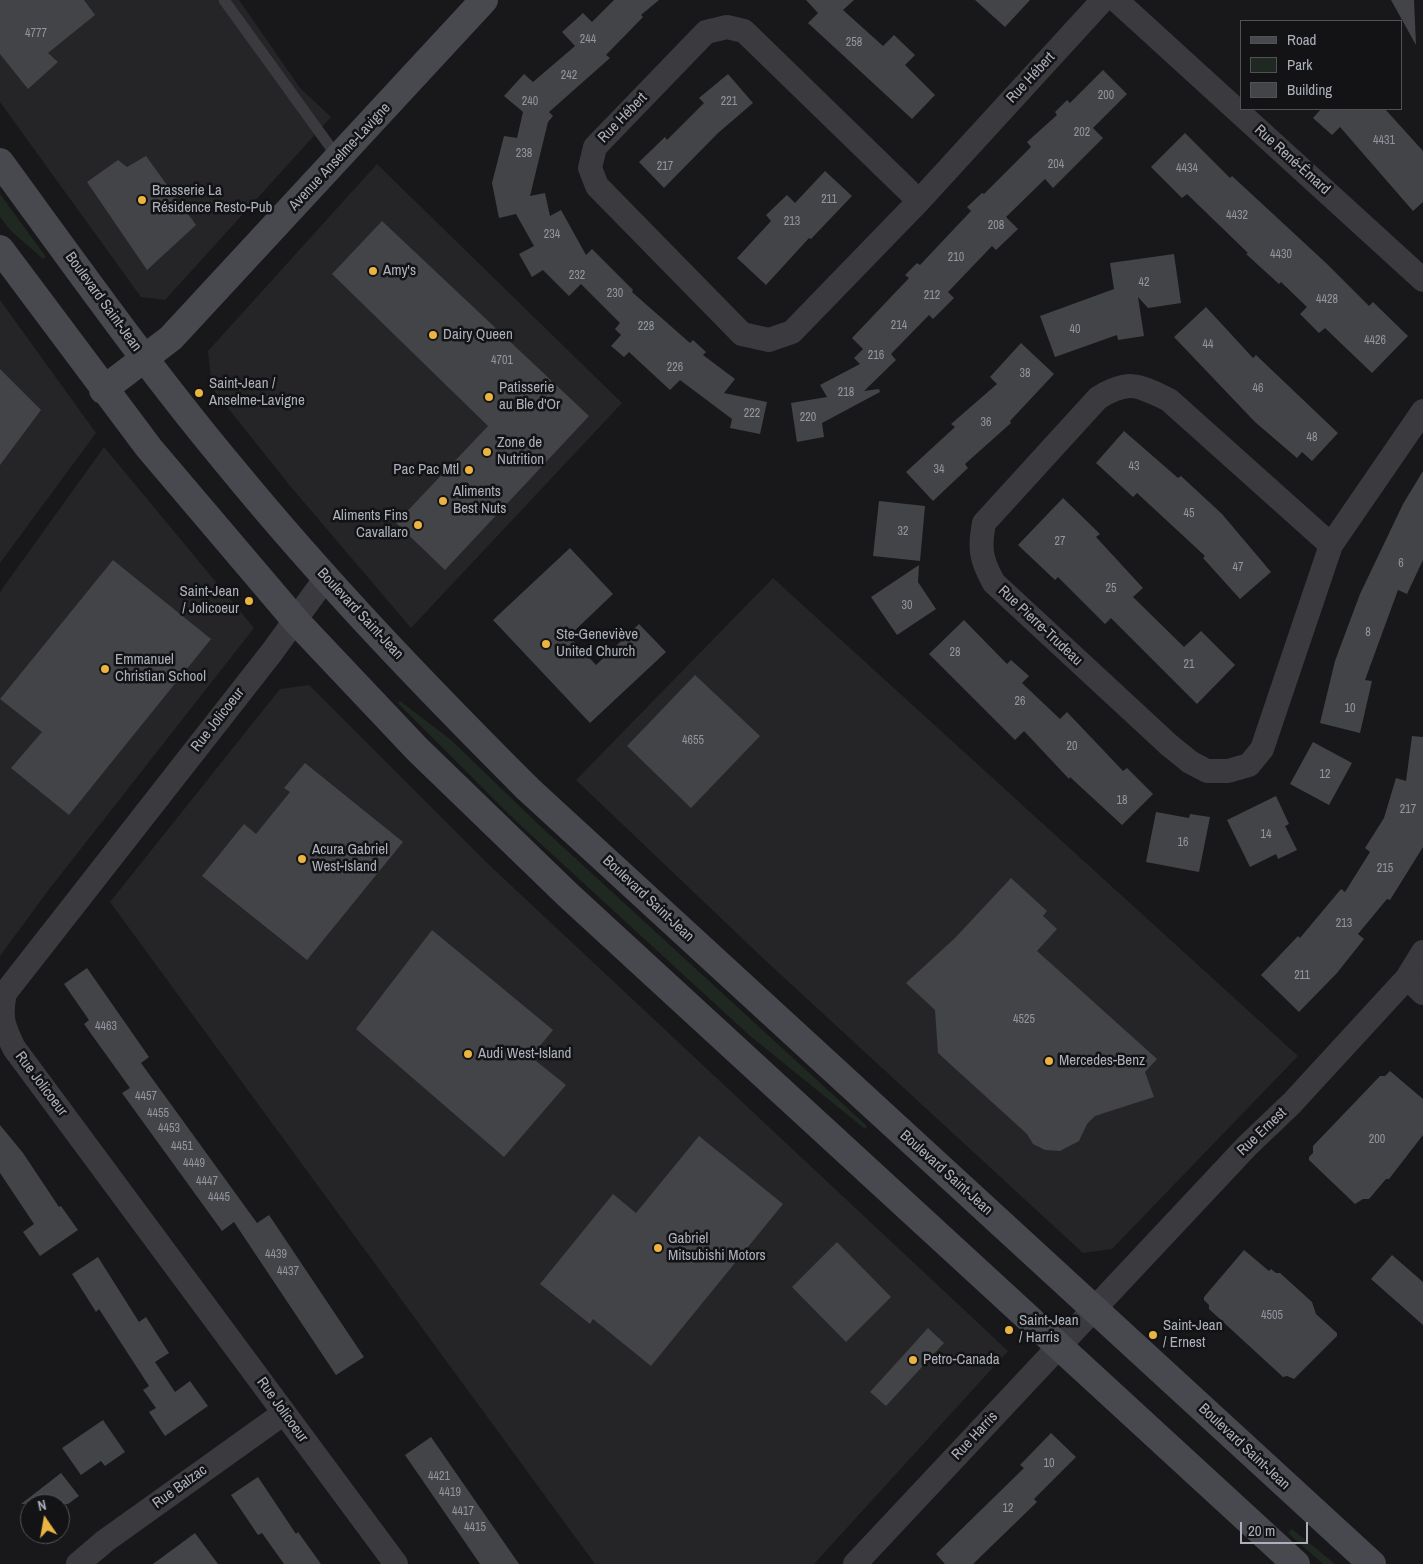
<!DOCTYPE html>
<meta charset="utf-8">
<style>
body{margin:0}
#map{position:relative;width:1423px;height:1564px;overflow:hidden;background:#18181b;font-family:"Archivo Narrow",sans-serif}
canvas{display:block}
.legend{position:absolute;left:1240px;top:20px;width:162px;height:90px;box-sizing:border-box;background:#131316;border:1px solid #505258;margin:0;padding:6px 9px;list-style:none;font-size:15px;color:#abb0ba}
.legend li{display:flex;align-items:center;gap:10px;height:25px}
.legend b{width:25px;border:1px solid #505258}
.north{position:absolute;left:20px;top:1494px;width:50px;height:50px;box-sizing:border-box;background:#131316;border:1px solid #505258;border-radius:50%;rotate:348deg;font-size:14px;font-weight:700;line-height:20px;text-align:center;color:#abb0ba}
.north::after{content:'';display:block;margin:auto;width:18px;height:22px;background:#ebb340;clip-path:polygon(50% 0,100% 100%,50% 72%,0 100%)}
.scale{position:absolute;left:1240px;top:1522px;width:68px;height:22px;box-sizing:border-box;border:2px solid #abb0ba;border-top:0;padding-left:6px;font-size:15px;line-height:18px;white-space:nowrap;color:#abb0ba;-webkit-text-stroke:4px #131316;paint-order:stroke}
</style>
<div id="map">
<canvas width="1423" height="1564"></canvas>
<ul class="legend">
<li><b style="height:6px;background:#48494f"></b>Road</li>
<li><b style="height:14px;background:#202822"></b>Park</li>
<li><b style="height:14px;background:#434447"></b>Building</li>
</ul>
<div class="north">N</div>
<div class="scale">20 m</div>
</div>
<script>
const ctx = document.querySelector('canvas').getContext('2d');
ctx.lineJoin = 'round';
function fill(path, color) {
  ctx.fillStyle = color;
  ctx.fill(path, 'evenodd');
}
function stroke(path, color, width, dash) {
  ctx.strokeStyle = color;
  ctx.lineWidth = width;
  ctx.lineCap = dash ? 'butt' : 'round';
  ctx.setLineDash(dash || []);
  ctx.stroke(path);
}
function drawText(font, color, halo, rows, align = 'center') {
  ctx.font = font + ' "Archivo Narrow",sans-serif';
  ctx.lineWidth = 5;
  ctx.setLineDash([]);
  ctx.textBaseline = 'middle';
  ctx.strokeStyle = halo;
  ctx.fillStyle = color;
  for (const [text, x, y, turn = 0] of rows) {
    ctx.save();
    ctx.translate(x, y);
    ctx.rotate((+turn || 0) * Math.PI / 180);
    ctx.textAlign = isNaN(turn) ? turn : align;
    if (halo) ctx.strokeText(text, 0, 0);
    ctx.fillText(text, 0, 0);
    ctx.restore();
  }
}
fill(new Path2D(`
 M0 0H239L300 88 331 117 165 300 141 297 0 102Z
 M377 164 622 403 411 628 291 487 212 388 208 351Z
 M0 300 96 433 0 563Z
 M104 447 254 628 47 892 0 956V592Z
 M773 578 1298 1056 1112 1249 1083 1253 767 962 576 780Z
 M309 685 486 862 1008 1351 814 1564H595L110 902 280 689Z`), '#252427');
fill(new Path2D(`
 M0 194 46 257 43 259 11 231 0 217Z
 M400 701 451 740 538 824 867 1126 865 1129 749 1035 517 822 398 703Z
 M1292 1529 1335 1564H1323L1288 1533Z`), '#202822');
fill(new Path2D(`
 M0 0H84L95 15 48 53 58 62 28 89 0 54Z
 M614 0H659L641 15 643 17 606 55 610 58 549 112 553 116 548 122 530 196 545 193 550 216 561 210 586 255 592 249 633 290 632 292 690 343 693 340 706 352 703 355 735 379 724 393 767 402 760 434 730 428 732 419 680 380 670 390 629 352 624 357 611 346 621 335 615 329 620 323 581 284 569 296 543 270 532 277 519 254 534 246 516 214 499 218 492 183 504 136 517 138 523 112 504 96 524 74 533 82 575 46 562 32 583 13 592 22Z
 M806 0H854L843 10 883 46 894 35 915 55 905 65 935 95 912 119 808 23 818 13Z
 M975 0H1030L1005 27Z
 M1391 0H1414L1416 45Z
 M1103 70 1127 94 1093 128 1103 138 1053 188 1045 179 1006 217 1018 229 996 250 992 246 948 292 954 298 933 319 929 315 891 354 896 360 864 391 879 389 880 392 822 423 824 437 797 442 791 403 827 397 820 385 860 364 854 358 863 349 852 338 909 278 905 275 917 263 920 265 971 211 967 207 982 193 984 194 1031 147 1027 142 1057 115 1055 112 1067 100 1070 103Z
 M728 74 753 103 718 133 664 188 639 162 665 137 667 140 704 103 699 98Z
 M1321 109H1385L1423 151V202L1413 211 1340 127 1332 135 1313 118Z
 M1185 133 1230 178 1232 176 1326 263 1369 306 1373 302 1408 336 1372 373 1325 328 1319 333 1300 314 1307 307 1281 282 1279 284 1246 254 1248 253 1187 194 1182 198 1151 167Z
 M146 156 196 225 147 270 87 182 118 160 127 167Z
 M825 171 852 196 811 239 809 238 766 285 737 258 771 221 766 215 787 195 795 203Z
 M382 221 589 416 445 570 396 523 488 426 332 274Z
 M1174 254 1181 303 1148 308 1138 297 1144 336 1118 340 1117 335 1055 357 1040 316 1114 289 1110 263Z
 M1206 307 1253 358 1256 355 1338 433 1312 461 1302 452 1297 458 1255 422 1174 337Z
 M1021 343 1054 374 1010 421 1011 423 965 464 968 468 933 501 906 472 955 427 951 424 997 384 990 377Z
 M0 369 41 410 0 465Z
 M1124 431 1178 478 1181 476 1222 514 1271 572 1240 599 1203 558 1205 556 1137 493 1133 497 1096 463Z
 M1423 471V560L1407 594 1398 590 1365 680 1372 681 1360 733 1320 723 1335 661 1360 594 1403 504Z
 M1063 498 1100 534 1096 537 1143 588 1133 597 1184 647 1201 631 1235 665 1197 704 1111 618 1105 624 1058 577 1055 580 1018 545Z
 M879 501 925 506 920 561 873 556Z
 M570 548 613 594 569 636 596 665 639 624 666 652 590 723 493 620Z
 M113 560 211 639 69 815 11 768 42 732 0 699Z
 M919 565 918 582 936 609 897 635 871 597Z
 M964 620 1007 664 1011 660 1029 676 1022 683 1060 719 1067 712 1123 771 1127 768 1153 794 1122 825 1070 777 1069 779 1024 731 1015 740 929 654Z
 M695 675 760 736 691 808 627 746Z
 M1412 736 1423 737V847L1390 900 1387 899 1358 934 1364 939 1337 973 1299 1012 1261 975 1298 936 1300 938 1341 889 1345 892 1370 852 1365 848 1384 818 1396 778 1406 781Z
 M1313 742 1352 763 1329 805 1290 784Z
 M305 763 403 842 307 960 202 876 244 824 256 834 290 792 284 788Z
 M1276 796 1289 824 1285 826 1297 850 1278 859 1276 854 1250 867 1227 820Z
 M1156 812 1189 818 1190 814 1210 817 1199 872 1146 862Z
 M1011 878 1047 911 1043 916 1057 929 1037 951 1157 1059 1145 1072 1154 1097 1095 1116 1087 1124 1079 1141 1060 1151 1045 1150 1033 1144 1027 1134 938 1053 935 1010 906 983 955 938Z
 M432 930 553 1030 531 1057 566 1085 504 1157 356 1029Z
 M87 968 149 1057 141 1063 257 1223 269 1215 364 1357 336 1375 234 1222 222 1231 122 1093 130 1088 84 1024 89 1020 64 984Z
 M1390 1071 1423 1099V1135L1389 1179H1386L1369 1199H1363L1355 1204 1309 1160V1157L1313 1153V1146L1380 1076H1385Z
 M0 1125 23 1153 59 1207 61 1206 78 1230 40 1256 23 1232 34 1224 0 1173Z
 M699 1136 783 1204 651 1366 593 1319 590 1324 540 1284 613 1194 636 1213Z
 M837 1242 891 1297 846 1342 792 1287Z
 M1244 1250 1269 1271 1271 1269 1276 1273H1280L1312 1302 1316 1314 1337 1333V1336L1294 1379 1287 1376 1283 1377 1209 1309V1305L1204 1300V1297Z
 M1392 1255 1423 1282V1325L1371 1279Z
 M98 1257 139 1322 146 1317 169 1353 155 1362 175 1392 190 1381 208 1406 165 1436 149 1412 156 1408 143 1390 149 1386 99 1309 96 1312 72 1274Z
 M928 1328 944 1343 886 1406 870 1392Z
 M103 1420 125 1452 105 1466 101 1461 81 1475 62 1448Z
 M1051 1433 1076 1457 1034 1499 1037 1502 973 1564H945L936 1554 1024 1468 1020 1465Z
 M431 1437 519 1564H480L405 1455Z
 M61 1473 79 1496 68 1504H21Z
 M258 1477 296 1534 298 1532 321 1564H284L262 1533 258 1535 231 1495Z
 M195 1533 218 1564H153Z`), '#434447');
stroke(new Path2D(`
 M224 0 339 159`), '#3a3a3f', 11);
stroke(new Path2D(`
 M1116 0 1423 280
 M919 201 744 31 727 27 706 32 595 147 590 168 597 186 742 334 769 340 792 332 919 201 1103 0
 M1331 545 1169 400C1138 385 1129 379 1098 398L984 523C979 549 981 560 994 583L1169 745 1190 762 1207 771H1228L1249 765 1262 749 1331 545 1423 411
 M325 579 272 652 5 993C0 1017 3 1026 14 1048L396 1564
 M1407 978 1423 993
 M78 1564 105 1541 284 1413
 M855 1564 1247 1146 1292 1103 1407 978 1423 952`), '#3a3a3f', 24);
stroke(new Path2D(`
 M0 162C76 266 151 372 234 471 326 583 426 687 528 789L1372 1564
 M0 249 149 448 296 621 417 749 568 895 1296 1564
 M103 390 171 338 484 0`), '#48494f', 28);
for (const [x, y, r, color] of [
 [142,200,5,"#ebb340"],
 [373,271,5,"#ebb340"],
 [433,335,5,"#ebb340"],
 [199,393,5,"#ebb340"],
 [489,397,5,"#ebb340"],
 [487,452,5,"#ebb340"],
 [469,470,5,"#ebb340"],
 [443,501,5,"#ebb340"],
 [418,525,5,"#ebb340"],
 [249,601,5,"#ebb340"],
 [546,644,5,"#ebb340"],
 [105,669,5,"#ebb340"],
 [302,859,5,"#ebb340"],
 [468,1054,5,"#ebb340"],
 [1049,1061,5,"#ebb340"],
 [658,1248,5,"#ebb340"],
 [1009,1330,5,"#ebb340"],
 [1153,1335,5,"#ebb340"],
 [913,1360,5,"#ebb340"]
]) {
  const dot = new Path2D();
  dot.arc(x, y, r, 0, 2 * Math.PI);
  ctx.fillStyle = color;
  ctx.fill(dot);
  stroke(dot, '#131316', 2);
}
drawText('12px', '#91959d', null, [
 ["4777",36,34],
 ["244",588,40],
 ["258",854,43],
 ["242",569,76],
 ["200",1106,96],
 ["240",530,102],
 ["221",729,102],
 ["202",1082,133],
 ["4431",1384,141],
 ["238",524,154],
 ["204",1056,165],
 ["217",665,167],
 ["4434",1187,169],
 ["211",829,200],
 ["4432",1237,216],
 ["213",792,222],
 ["208",996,226],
 ["234",552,235],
 ["4430",1281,255],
 ["210",956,258],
 ["232",577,276],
 ["42",1144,283],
 ["230",615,294],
 ["212",932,296],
 ["4428",1327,300],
 ["214",899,326],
 ["228",646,327],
 ["40",1075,330],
 ["4426",1375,341],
 ["44",1208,345],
 ["216",876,356],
 ["4701",502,361],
 ["226",675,368],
 ["38",1025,374],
 ["46",1258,389],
 ["218",846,393],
 ["222",752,414],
 ["220",808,418],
 ["36",986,423],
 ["48",1312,438],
 ["43",1134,467],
 ["34",939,470],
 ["45",1189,514],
 ["32",903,532],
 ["27",1060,542],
 ["6",1401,564],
 ["47",1238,568],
 ["25",1111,589],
 ["30",907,606],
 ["8",1368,633],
 ["28",955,653],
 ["21",1189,665],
 ["26",1020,702],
 ["10",1350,709],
 ["4655",693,741],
 ["20",1072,747],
 ["12",1325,775],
 ["18",1122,801],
 ["217",1408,810],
 ["14",1266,835],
 ["16",1183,843],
 ["215",1385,869],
 ["213",1344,924],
 ["211",1302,976],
 ["4525",1024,1020],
 ["4463",106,1027],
 ["4457",146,1097],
 ["4455",158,1114],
 ["4453",169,1129],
 ["200",1377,1140],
 ["4451",182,1147],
 ["4449",194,1164],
 ["4447",207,1182],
 ["4445",219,1198],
 ["4439",276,1255],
 ["4437",288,1272],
 ["4505",1272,1316],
 ["10",1049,1464],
 ["4421",439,1477],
 ["4419",450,1493],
 ["12",1008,1509],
 ["4417",463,1512],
 ["4415",475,1528]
]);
drawText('15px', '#abb0ba', '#131316', [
 ["Rue Hébert",1031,78,-47],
 ["Rue Hébert",623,118,-46],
 ["Avenue Anselme-Lavigne",340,157,-47],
 ["Rue René-Émard",1292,160,42],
 ["Boulevard Saint-Jean",103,302,54],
 ["Boulevard Saint-Jean",360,614,47],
 ["Rue Pierre-Trudeau",1040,626,43],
 ["Rue Jolicoeur",218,720,-52],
 ["Boulevard Saint-Jean",648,899,43],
 ["Rue Jolicoeur",41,1084,53],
 ["Rue Ernest",1262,1132,-44],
 ["Boulevard Saint-Jean",946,1173,42],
 ["Rue Jolicoeur",282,1410,54],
 ["Rue Harris",975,1436,-47],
 ["Boulevard Saint-Jean",1244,1447,43],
 ["Rue Balzac",180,1487,-36]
]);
drawText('15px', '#abb0ba', '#131316', [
 ["Brasserie La",152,191],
 ["Résidence Resto-Pub",152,208],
 ["Amy's",383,271],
 ["Dairy Queen",443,335],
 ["Saint-Jean /",209,384],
 ["Anselme-Lavigne",209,401],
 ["Patisserie",499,388],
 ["au Ble d'Or",499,405],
 ["Zone de",497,443],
 ["Nutrition",497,460],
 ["Pac Pac Mtl",459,470,"right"],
 ["Aliments",453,492],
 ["Best Nuts",453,509],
 ["Aliments Fins",408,516,"right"],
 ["Cavallaro",408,533,"right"],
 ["Saint-Jean",239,592,"right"],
 ["/ Jolicoeur",239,609,"right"],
 ["Ste-Geneviève",556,635],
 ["United Church",556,652],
 ["Emmanuel",115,660],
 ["Christian School",115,677],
 ["Acura Gabriel",312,850],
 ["West-Island",312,867],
 ["Audi West-Island",478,1054],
 ["Mercedes-Benz",1059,1061],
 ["Gabriel",668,1239],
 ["Mitsubishi Motors",668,1256],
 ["Saint-Jean",1019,1321],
 ["/ Harris",1019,1338],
 ["Saint-Jean",1163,1326],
 ["/ Ernest",1163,1343],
 ["Petro-Canada",923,1360]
], 'left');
</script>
